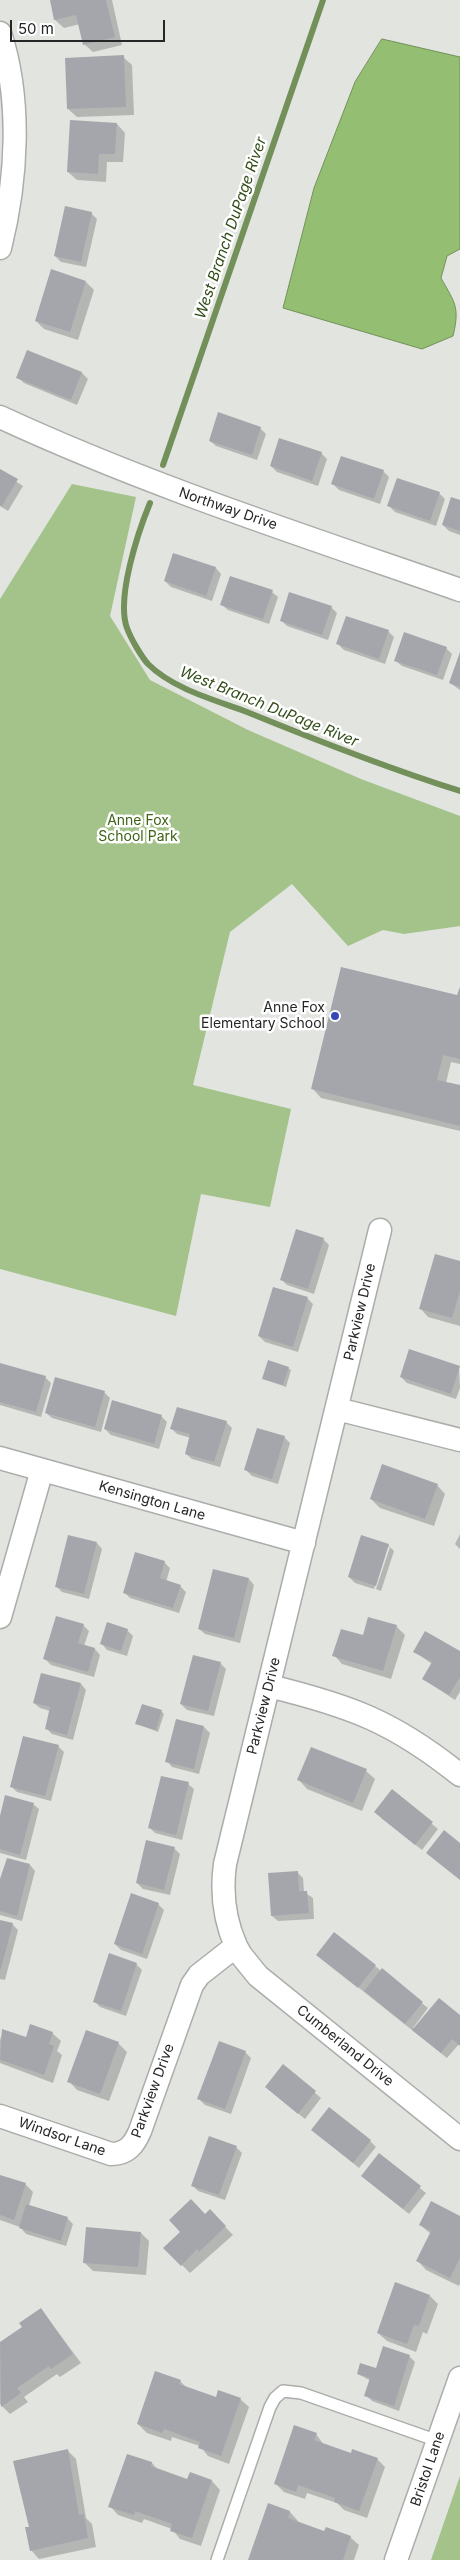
<!DOCTYPE html>
<style>
body{margin:0}
#map{position:relative;width:460px;height:2560px;overflow:hidden;background:#e2e4e0;font-family:Inter,sans-serif}
canvas{display:block}
.scale{position:absolute;left:10px;top:20px;width:155px;height:22px;box-sizing:border-box;border:2px solid #252625;border-top:0;padding-left:6px;font-size:15px;line-height:18px;white-space:nowrap;color:#252625;-webkit-text-stroke:4px #fff;paint-order:stroke}
</style>
<div id="map">
<canvas width="460" height="2560"></canvas>
<div class="scale">50 m</div>
</div>
<script>
const ctx = document.querySelector('canvas').getContext('2d');
ctx.lineJoin = 'round';
function fill(path, color) {
  ctx.fillStyle = color;
  ctx.fill(path, 'evenodd');
}
function stroke(path, color, width, dash) {
  ctx.strokeStyle = color;
  ctx.lineWidth = width;
  ctx.lineCap = dash ? 'butt' : 'round';
  ctx.setLineDash(dash || []);
  ctx.stroke(path);
}
function drawText(font, color, halo, rows, align = 'center') {
  ctx.font = font + ' Inter,sans-serif';
  ctx.lineWidth = 5;
  ctx.setLineDash([]);
  ctx.textBaseline = 'middle';
  ctx.strokeStyle = halo;
  ctx.fillStyle = color;
  for (const [text, x, y, turn = 0] of rows) {
    ctx.save();
    ctx.translate(x, y);
    ctx.rotate((+turn || 0) * Math.PI / 180);
    ctx.textAlign = isNaN(turn) ? turn : align;
    if (halo) ctx.strokeText(text, 0, 0);
    ctx.fillText(text, 0, 0);
    ctx.restore();
  }
}
fill(new Path2D(`
 M72 484 136 497 110 616 150 680 248 730 361 779 460 816V926L404 934 383 930 348 946 292 884 230 932 193 1085 291 1109 270 1207 201 1194 176 1316 0 1269V599Z
 M460 2476V2560H431Z`), '#a3c38a');
const water = new Path2D(`
 M382 39 460 57V249L447 256 441 278C455 303 460 307 453 336L422 349 283 308 314 188 355 82Z`);
fill(water, '#94be71');
stroke(water, '#73905a', 1);
fill(new Path2D(`
 M51 0H112L122 45 93 52 84 44 80 24 64 28 55 20Z
 M123 57 132 65 134 115 77 117 68 109Z
 M117 124 125 133 123 162H107L106 182 77 180 68 172Z
 M91 213 97 219 86 267 61 262 55 256Z
 M86 282 94 290 78 340 44 329 36 321Z
 M28 352 82 373 88 379 77 405 24 383 18 377Z
 M260 428 266 434 257 460 216 446 210 441Z
 M321 453 327 459 318 486 277 472 271 466Z
 M0 471 23 486 8 511 0 506Z
 M383 471 389 477 380 504 339 490 333 484Z
 M439 493 445 499 436 526 395 512 389 506Z
 M460 501V535L449 531 443 525Z
 M174 554 216 568 221 574 212 601 171 587 165 581Z
 M272 592 278 597 269 624 228 610 222 605Z
 M331 607 337 613 328 640 287 626 281 620Z
 M388 631 394 637 385 664 344 650 338 644Z
 M446 648 452 654 443 680 402 666 396 661Z
 M460 655V690L450 683Z
 M460 990V1064L451 1062 446 1083 460 1087V1131L321 1098 313 1089 458 997Z
 M323 1239 329 1245 314 1294 287 1285 281 1279Z
 M460 1263V1326L428 1317 420 1308Z
 M307 1298 313 1304 298 1352 265 1342 259 1336Z
 M0 1364 45 1377 51 1383 41 1417 0 1405Z
 M459 1367 460 1388 456 1399 407 1383 401 1377Z
 M288 1368 291 1370 286 1387 263 1379Z
 M104 1392 110 1398 101 1432 52 1418 46 1413Z
 M161 1416 167 1422 159 1449 111 1435 105 1429Z
 M226 1422 232 1428 220 1467 192 1459 186 1454 191 1438 177 1434 171 1428Z
 M284 1437 290 1443 278 1484 252 1476 246 1470Z
 M437 1485 445 1494 434 1526 380 1508 371 1499Z
 M460 1534V1549L455 1544Z
 M97 1543 102 1549 89 1599 62 1592 56 1586Z
 M388 1545 394 1551 381 1591 376 1589 390 1547H387L374 1589 355 1583 349 1577Z
 M164 1562 170 1568 166 1582 180 1586 186 1592 179 1613 130 1598 124 1592Z
 M249 1579 254 1585 240 1643 205 1634 199 1629Z
 M83 1625 89 1631 84 1646 95 1649 100 1655 94 1677 51 1665 45 1659Z
 M396 1626 405 1635 391 1679 342 1664 334 1655 363 1637Z
 M127 1630 133 1636 127 1656 107 1650 102 1644Z
 M415 1652 460 1653V1692L455 1700 423 1679 432 1664Z
 M220 1663 226 1669 214 1716 187 1710 181 1704Z
 M81 1684 86 1690 73 1740 52 1734 46 1728 50 1711 40 1708 34 1703Z
 M161 1711 164 1714 158 1732 137 1724Z
 M204 1727 210 1733 199 1774 172 1767 167 1761Z
 M58 1746 64 1752 51 1801 17 1792 11 1786Z
 M366 1771 375 1779 362 1811 307 1789 299 1780Z
 M188 1784 194 1789 182 1840 155 1833 149 1827Z
 M392 1791 438 1829 422 1850 381 1818Z
 M33 1804 39 1809 26 1860 0 1853V1821Z
 M174 1848 180 1854 170 1895 143 1889 137 1883Z
 M30 1865 35 1871 22 1921 0 1915V1880Z
 M297 1872 303 1878 304 1892 313 1898 314 1919 278 1921 272 1916Z
 M158 1904 164 1910 147 1959 121 1950 115 1944Z
 M0 1921 12 1924 18 1930 5 1980 0 1979Z
 M324 1960 375 1966 428 2008 413 2028 415 2029 460 2016V2045L459 2044 447 2058Z
 M136 1964 142 1970 126 2016 100 2007 94 2001Z
 M3 2031 27 2039 52 2033 61 2041 57 2051 62 2055 53 2083 0 2063V2040Z
 M118 2043 127 2052 109 2101 77 2090 69 2081Z
 M245 2052 251 2058 231 2114 205 2105 199 2099Z
 M283 2066 321 2098 305 2119 266 2087Z
 M319 2135 370 2141 376 2147 359 2168Z
 M236 2147 242 2153 225 2200 198 2191 192 2185Z
 M379 2155 426 2193 409 2214 369 2182Z
 M0 2176 25 2184 33 2192 29 2206 67 2218 73 2224 66 2246 26 2234 20 2227 0 2220Z
 M210 2211 233 2235 190 2273 165 2248Z
 M460 2217V2283L459 2286 426 2270 418 2261 431 2234 420 2225Z
 M141 2233 149 2241 146 2275 93 2271 84 2262Z
 M430 2296 438 2304 427 2334 423 2332 416 2352 387 2341 378 2333Z
 M41 2309 81 2363 60 2377 57 2374 24 2397 28 2402 10 2414 0 2404V2343L24 2327Z
 M384 2348 410 2357 415 2362 399 2411 372 2401 366 2395 371 2381 358 2374 376 2370Z
 M180 2381 187 2388 216 2398 240 2399 249 2407 229 2464 208 2456 200 2446 172 2437 171 2441 147 2433 138 2424Z
 M316 2434 324 2445 351 2454 377 2459 385 2467 367 2518 344 2510 337 2503 307 2493 305 2499 284 2492 275 2483Z
 M68 2451 76 2459 86 2518 92 2524 96 2547 39 2559 31 2550 30 2528Z
 M128 2455 152 2463 159 2471 188 2481 191 2474 212 2481 220 2490 201 2546 180 2539 172 2529 144 2519 142 2523 118 2515 110 2506Z
 M268 2505 290 2512 298 2521V2523L325 2532 350 2537 359 2545 354 2560H249Z`), '#0003');
stroke(new Path2D(`
 M163 465 323 0
 M150 503C138 532 116 598 127 628 131 639 141 656 148 664 173 689 215 700 247 712 318 741 387 768 460 791`), '#73905a', 6);
fill(new Path2D(`
 M50 0H106L115 37 83 45 76 15 54 20Z
 M124 55 126 107 67 109 65 58Z
 M70 120 117 123 115 154H99L98 174 67 172Z
 M65 206 92 212 81 262 54 256Z
 M51 269 86 281 70 332 35 321Z
 M27 350 82 372 71 400 16 378Z
 M218 412 261 427 252 455 209 441Z
 M279 438 322 452 312 481 270 466Z
 M341 456 384 470 374 499 331 484Z
 M0 469 18 479 2 506 0 505Z
 M397 478 440 492 430 521 387 506Z
 M451 497 460 500V531L442 525Z
 M173 553 216 567 206 596 164 581Z
 M230 576 273 590 263 619 220 605Z
 M289 592 332 606 322 635 280 621Z
 M346 616 389 630 379 659 336 644Z
 M404 632 447 647 437 675 394 661Z
 M460 652V687L449 683Z
 M341 967 457 995 460 987V1059L443 1055 437 1080 460 1085V1126L311 1089Z
 M296 1229 324 1238 308 1289 280 1280Z
 M435 1254 460 1261V1291L452 1318 419 1309Z
 M273 1287 308 1297 293 1347 258 1336Z
 M409 1349 460 1366 451 1394 400 1377Z
 M268 1360 289 1367 283 1385 262 1379Z
 M0 1363 46 1376 36 1412 0 1402Z
 M55 1377 105 1391 95 1427 45 1413Z
 M112 1400 162 1415 154 1444 104 1429Z
 M177 1407 227 1421 214 1462 185 1454 190 1434 170 1429Z
 M257 1428 285 1436 272 1479 244 1470Z
 M382 1464 438 1484 425 1519 370 1499Z
 M68 1535 97 1542 84 1594 55 1587Z
 M361 1535 389 1544 376 1586 348 1577Z
 M135 1552 165 1561 160 1578 181 1585 173 1608 123 1593Z
 M213 1569 249 1578 234 1638 198 1629Z
 M56 1616 84 1624 78 1643 95 1648 88 1672 43 1659Z
 M368 1617 397 1625 383 1671 332 1656 341 1629 363 1635Z
 M107 1622 128 1629 121 1651 100 1644Z
 M425 1631 460 1651V1677L449 1695 422 1679 432 1662 413 1652Z
 M193 1655 221 1662 208 1711 180 1704Z
 M41 1673 81 1683 67 1735 45 1729 50 1707 33 1703Z
 M142 1704 162 1710 156 1730 135 1724Z
 M176 1719 204 1726 194 1769 165 1762Z
 M23 1736 59 1745 45 1796 10 1787Z
 M311 1747 367 1769 353 1803 297 1780Z
 M161 1776 189 1782 176 1835 148 1828Z
 M392 1789 433 1822 415 1845 374 1812Z
 M5 1795 34 1803 20 1855 0 1849V1816Z
 M444 1830 460 1843V1880L426 1853Z
 M146 1840 175 1847 164 1890 136 1883Z
 M7 1858 30 1864 17 1916 0 1911V1879Z
 M298 1871 299 1891H307L309 1913 271 1916 268 1873Z
 M131 1893 159 1903 142 1954 114 1944Z
 M0 1920 13 1923 1 1969H0Z
 M334 1932 376 1965 358 1988 316 1955Z
 M109 1953 137 1963 121 2011 93 2002Z
 M382 1968 423 2002 405 2024 364 1991Z
 M439 1998 460 2015V2046L452 2039 441 2053 412 2030Z
 M30 2024 53 2032 49 2044 54 2046 44 2075 0 2060 2 2029 26 2037Z
 M86 2030 119 2042 100 2094 67 2082Z
 M219 2041 246 2051 225 2109 197 2099Z
 M283 2064 316 2091 298 2114 265 2087Z
 M329 2107 371 2140 353 2163 311 2130Z
 M209 2136 237 2146 219 2195 191 2186Z
 M379 2153 421 2186 403 2209 361 2176Z
 M0 2175 26 2183 14 2220 0 2215Z
 M191 2199 205 2214 210 2209 226 2226 199 2252 197 2249 181 2266 163 2248 180 2232 169 2220Z
 M431 2201 460 2216V2258L450 2278 416 2261 431 2231 419 2225Z
 M26 2204 68 2217 61 2241 19 2228Z
 M86 2227 141 2232 138 2267 83 2263Z
 M395 2282 430 2295 419 2326 414 2325 407 2344 377 2333Z
 M41 2308 73 2354 51 2369 49 2366 17 2388 21 2393 1 2407 0 2342 22 2327 19 2323Z
 M383 2346 410 2355 394 2406 364 2396 370 2378 357 2374 360 2363 376 2368Z
 M155 2371 181 2380 179 2384 216 2397 218 2390 241 2398 221 2456 198 2448 200 2442 164 2429 162 2433 137 2424Z
 M294 2425 317 2433 314 2440 351 2453 352 2449 378 2458 359 2511 334 2502 335 2498 298 2485 296 2492 274 2484Z
 M68 2449 79 2515 84 2514 88 2538 30 2551 25 2527H29L13 2461Z
 M127 2454 152 2462 151 2466 187 2479 190 2472 212 2480 192 2538 170 2531 172 2524 135 2511 134 2515 108 2507Z
 M268 2503 290 2511 288 2518 324 2531 326 2527 351 2536 343 2560H248Z`), '#a5a6ab');
const service = new Path2D(`
 M217 2560 270 2407 275 2398 283 2391 301 2393 438 2441`);
const minor = new Path2D(`
 M0 33C22 101 17 180 0 248
 M0 417C149 486 305 536 460 590
 M337 1409 460 1440
 M0 1458 304 1543
 M0 1617 42 1470
 M269 1686C351 1706 394 1722 460 1775
 M236 1946 241 1955 258 1976 460 2139
 M0 2116 111 2154C127 2154 134 2145 140 2131L192 1985 199 1975 236 1946C224 1919 221 1893 225 1864L380 1230
 M396 2560 460 2378`);
stroke(service, '#abadaa', 14);
stroke(minor, '#abadaa', 25);
stroke(service, '#fff', 11);
stroke(minor, '#fff', 22);
for (const [x, y, r, color] of [
 [335,1016,5,"#3747ba"]
]) {
  const dot = new Path2D();
  dot.arc(x, y, r, 0, 2 * Math.PI);
  ctx.fillStyle = color;
  ctx.fill(dot);
  stroke(dot, '#fff', 2);
}
drawText('14px', '#252625', '#fff', [
 ["Northway Drive",228,509,19],
 ["Parkview Drive",360,1312,-77],
 ["Kensington Lane",152,1501,16],
 ["Parkview Drive",264,1706,-76],
 ["Cumberland Drive",345,2046,39],
 ["Parkview Drive",153,2091,-70],
 ["Windsor Lane",62,2137,19],
 ["Bristol Lane",428,2469,-71]
]);
drawText('14px', '#3d6313', '#fff', [
 ["Anne Fox",138,821],
 ["School Park",138,837]
]);
drawText('14px', '#252625', '#fff', [
 ["Anne Fox",325,1008],
 ["Elementary School",325,1024]
], 'right');
drawText('italic 15px', '#324d18', '#fff', [
 ["West Branch DuPage River",231,228,-71],
 ["West Branch DuPage River",269,707,22]
]);
</script>
